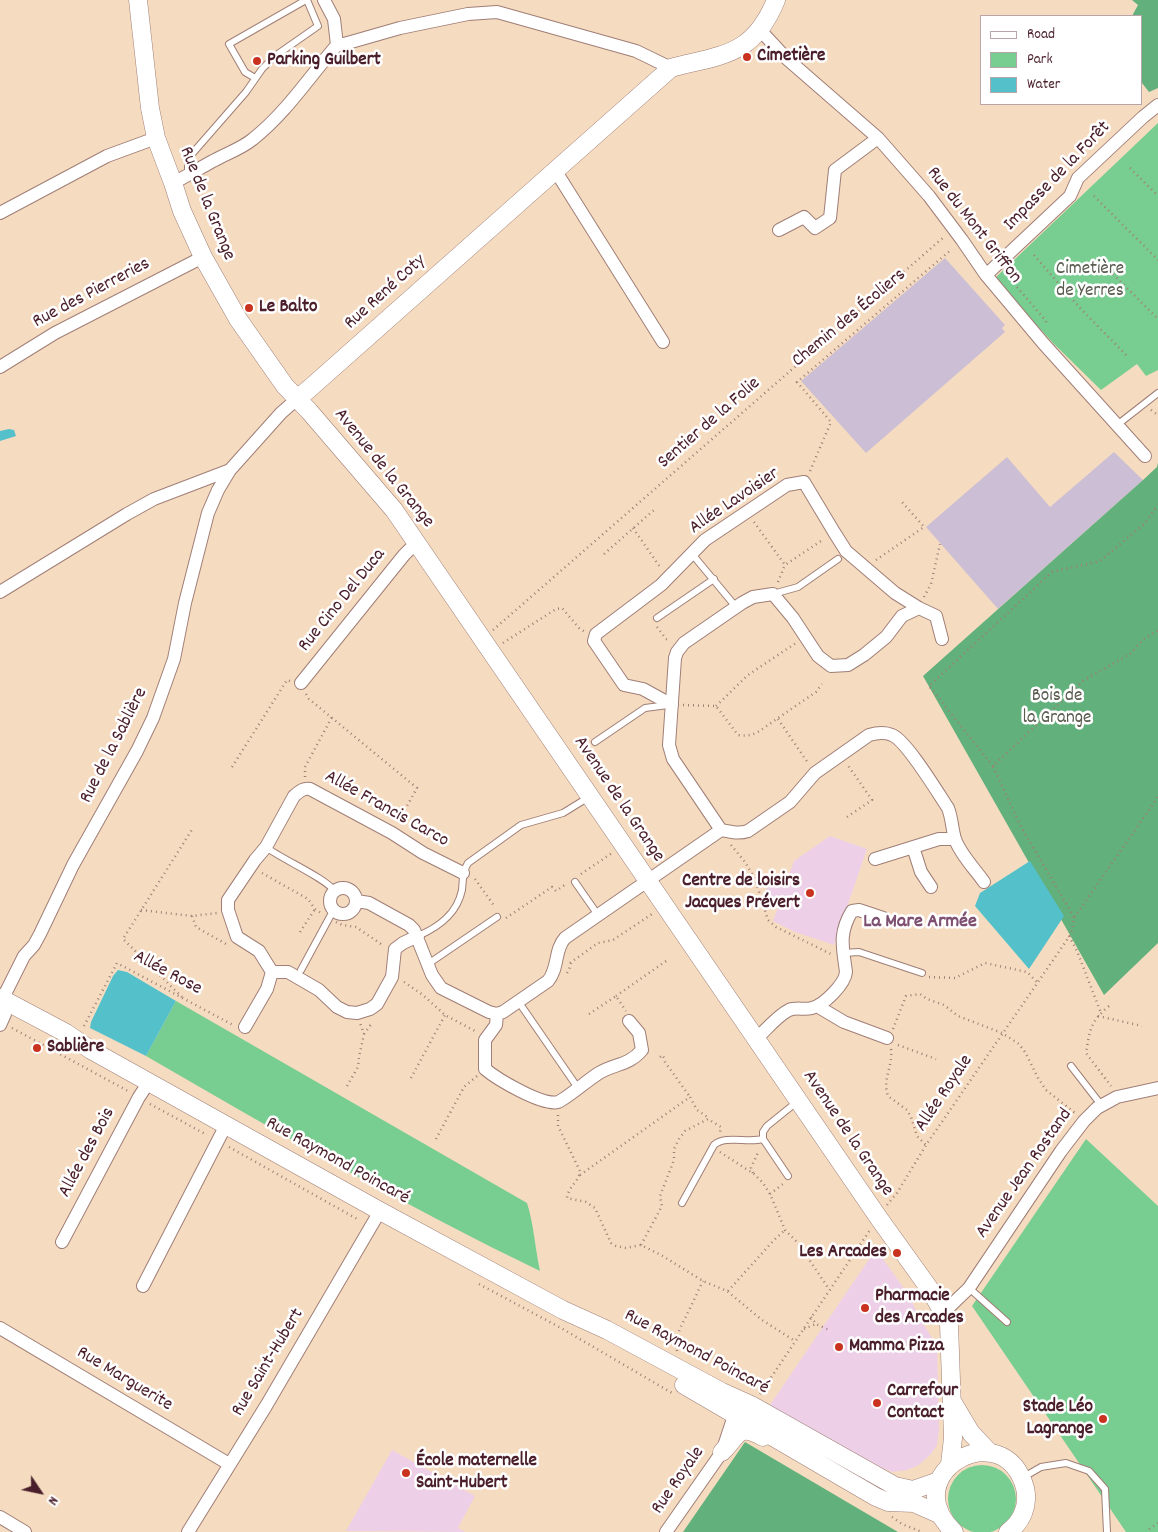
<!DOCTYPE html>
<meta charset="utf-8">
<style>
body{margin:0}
#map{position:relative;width:1158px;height:1532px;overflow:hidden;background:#f5dcc0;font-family:Dekko,sans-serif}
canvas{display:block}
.legend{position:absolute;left:980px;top:15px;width:162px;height:90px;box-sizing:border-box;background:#fff;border:1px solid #b7a5aa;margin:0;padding:6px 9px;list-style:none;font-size:15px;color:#4a1f2b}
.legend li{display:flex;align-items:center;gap:10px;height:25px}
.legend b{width:25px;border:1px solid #b7a5aa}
.north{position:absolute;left:15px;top:1467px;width:50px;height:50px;-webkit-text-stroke:4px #fff;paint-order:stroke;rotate:124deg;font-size:14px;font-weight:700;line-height:20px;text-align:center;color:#4a1f2b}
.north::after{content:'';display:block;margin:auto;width:18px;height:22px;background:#4a1f2b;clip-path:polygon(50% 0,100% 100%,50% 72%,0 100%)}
</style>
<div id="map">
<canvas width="1158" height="1532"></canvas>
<ul class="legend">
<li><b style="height:6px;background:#fff"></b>Road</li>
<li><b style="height:14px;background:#78cd91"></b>Park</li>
<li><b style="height:14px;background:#53c0ca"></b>Water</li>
</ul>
<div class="north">N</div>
</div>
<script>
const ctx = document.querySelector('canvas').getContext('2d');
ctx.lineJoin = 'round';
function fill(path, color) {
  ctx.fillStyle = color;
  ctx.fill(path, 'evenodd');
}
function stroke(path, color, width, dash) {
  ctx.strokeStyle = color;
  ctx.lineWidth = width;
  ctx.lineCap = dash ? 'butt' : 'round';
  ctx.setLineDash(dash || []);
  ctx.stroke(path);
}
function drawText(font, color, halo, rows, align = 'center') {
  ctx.font = font + ' Dekko,sans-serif';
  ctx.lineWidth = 5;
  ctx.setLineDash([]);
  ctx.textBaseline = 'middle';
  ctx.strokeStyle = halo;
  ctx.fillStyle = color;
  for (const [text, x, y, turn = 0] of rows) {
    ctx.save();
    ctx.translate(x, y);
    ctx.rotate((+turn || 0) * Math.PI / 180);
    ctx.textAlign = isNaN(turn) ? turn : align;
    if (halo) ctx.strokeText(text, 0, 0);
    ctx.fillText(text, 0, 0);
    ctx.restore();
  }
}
fill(new Path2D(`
 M830 836 867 849 834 945 795 932 773 921 778 907 766 889 790 872 794 861Z
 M876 1249 910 1297 919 1317 937 1346 939 1430 937 1445 931 1454 919 1465 907 1470 892 1472 876 1465 779 1413 770 1405Z
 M392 1450 475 1496 458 1528 465 1532 346 1531Z`), '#edd0e8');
fill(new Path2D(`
 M945 258 1005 325 1002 328 1005 332 866 453 801 381Z
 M1114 452 1143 480 998 609 926 527 1007 457 1050 507Z`), '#ccbed4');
fill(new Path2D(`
 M1158 123V370L1146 376 1137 364 1101 390 1054 344 994 279Z
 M176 1001 527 1203C534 1225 535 1248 540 1271 405 1206 275 1131 146 1056Z
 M1086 1139 1158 1206V1532H1126L972 1306Z
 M948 1499a34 34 0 1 1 68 0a34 34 0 1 1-68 0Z`), '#78cd91');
fill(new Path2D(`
 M1132 0H1158V88L1149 92 1142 83V16H1132L1138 5Z
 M1158 463V943L1104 995 923 676 1143 480 1157 467Z
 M745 1442 898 1532H683Z`), '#62b07b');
fill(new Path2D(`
 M9 429 14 430 16 436 0 441V431Z
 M1030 861 1064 916 1029 969 975 906 980 893Z
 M118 970 127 972 176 1001 146 1056 90 1028 91 1022 113 976Z`), '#53c0ca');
const lane = new Path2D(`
 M255 78 245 72 229 44 306 0
 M188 175V162L191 155 246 92 262 69 275 56 318 26 307 0
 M1117 425 1158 393
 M692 554 736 607
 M773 594 798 587 838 559
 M657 618 714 579
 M595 742 645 708 668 705
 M266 847C281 859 328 879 335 892
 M575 882 598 915
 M418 936C439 927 457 914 462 890 463 881 462 872 468 863L521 825 563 813 589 797
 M843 953 859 952 922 973
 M428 964 497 917
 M301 970 333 911
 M518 1001 578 1088
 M1071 1066 1102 1106
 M788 1176 763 1139V1132L767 1126 798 1101
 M682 1203 714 1145C725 1135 747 1143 763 1139
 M969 1288 1007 1322
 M1022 1478 1041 1467 1066 1463 1089 1471 1105 1489 1107 1532`);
const street = new Path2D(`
 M324 0 334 19 337 45
 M760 30 786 58 878 138 929 196 962 240 986 275 1043 343 1145 456
 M555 170 663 342
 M173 183C187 176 200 168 213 161 227 153 241 149 253 139 286 113 310 76 337 45L344 44 400 28 468 14 497 12 636 51 671 68
 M0 213 107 156 156 138
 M779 230 804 217 815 228 830 218 835 170 878 138
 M986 275 1070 196 1078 178 1143 117 1158 105
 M0 367 55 333 203 257
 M0 592 127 514 154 499 230 470 281 413 297 399
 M301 683 404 555 416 543
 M672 705 643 689 624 685 594 641 596 634 661 585 705 540 787 485 804 482 834 532 846 551 895 593 919 608
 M721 830 673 759 669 745 675 658 677 652 684 643 742 603 753 597 773 594 793 618 818 656 831 666 848 665 864 655 886 637 902 616 919 608 936 616 942 639
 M913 847 921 872 931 887
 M875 859 939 839H955
 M330 901a13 13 0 1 1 26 0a13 13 0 1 1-26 0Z
 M357 901 369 903 409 925 414 930 432 975 441 988 489 1012 497 1014 503 1012 548 981C559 968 554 950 565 938L721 830C731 832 739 834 748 831L790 802 815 773 869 735C876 733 885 732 892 735 906 740 938 793 948 808 952 818 952 829 955 839 960 854 975 869 984 882
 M272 972 259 951 237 937 228 910V900L255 860 266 847 294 796C300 791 303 788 310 789L392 833 423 853 463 873
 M272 972H288L319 990 337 1007 347 1012 357 1013 370 1009 377 1004 392 977 395 949 403 943 418 936
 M817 1006 844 1022 887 1038
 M497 1014 496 1025 485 1040V1069C497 1079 542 1106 558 1102 566 1099 589 1079 599 1073 616 1063 628 1066 642 1050L639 1033 629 1021
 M0 1025 5 1014 3 1000 6 992 24 956 34 945 40 934 73 865 137 751 153 718 174 659 185 603 208 513 218 490 230 470
 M245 1027 267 989 272 972
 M756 1039C766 1030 777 1016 789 1010 796 1007 804 1010 812 1008 824 1005 845 984 846 972 843 948 838 934 852 911L859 910 883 918
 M62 1242 139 1097 149 1082
 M143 1286 226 1125
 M944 1312 969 1288 1061 1151 1084 1121 1097 1108 1117 1097 1158 1088
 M0 1328 229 1464
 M0 1517 25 1532
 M188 1532 266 1406 380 1211
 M666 1532 722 1452 735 1413`);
const secondary = new Path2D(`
 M138 0 150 108 156 138 173 183 182 211 203 257 238 319 285 386 309 411 394 510 878 1217 931 1291 949 1324 953 1438 950 1464
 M297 399 309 389 671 68C724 54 753 56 776 0
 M0 998 66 1033 91 1050 380 1211 563 1310 607 1330 722 1392 753 1406 895 1486 913 1490 939 1481
 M684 1385 876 1497 888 1502 914 1503 939 1514
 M952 1401 971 1433 990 1453
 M722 1452C739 1435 737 1423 763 1437
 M954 1532C893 1474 1004 1411 1025 1488 1029 1505 1022 1522 1008 1532`);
stroke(lane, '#a07e76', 8);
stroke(street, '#a07e76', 14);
stroke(secondary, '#a07e76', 19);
stroke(new Path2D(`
 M1130 168 1158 196
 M1094 196 1158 260
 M1034 255 1079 307 1127 356
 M1113 274 1158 319
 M1017 287 1046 321V325
 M1151 410 1158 415
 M810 471 831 422 797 382 952 249
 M754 522 785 565 824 539
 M633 528 660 567
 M604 554 654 510
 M876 560 924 527 902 502
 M778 582 785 565
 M924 597 931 584 940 544
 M657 627 666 639 670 641
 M493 630 945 236
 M503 643 556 609 562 608 579 628 585 632
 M306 694 309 699 417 788 398 822
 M683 705 716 706 738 735C749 737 756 734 765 727L816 692 822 684
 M716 706 748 675 796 643
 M778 719 808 763
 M993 766 929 686 1052 572 1100 561 1144 524 1158 505
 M232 767 287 680 290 681
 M305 777V767L332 717
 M847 817 872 800 847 764
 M731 845 745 862 755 879 768 920 776 927 831 954
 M262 873 308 899 315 909 321 913
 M581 874 612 853
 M475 879 495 907
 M141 910 192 916 217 913
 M192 916 196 927 226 944
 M1074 917 1020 825 993 766 1084 680 1130 654 1144 639 1158 630
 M506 918 552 887 556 891 566 884
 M336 922 342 925 356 927 384 946
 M300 932 315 909
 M1069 936 1077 951 1101 1013
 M570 963 598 943 613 940 652 914
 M567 973 569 970 571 963
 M929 977 955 978 985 963 1027 972 1037 982
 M404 982 423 995 445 1015 475 1031
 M616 996 669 959
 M182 997 123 939 193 828
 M1109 1006C1090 1022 1090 1029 1086 1053L1111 1086
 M589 1014 616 996 626 1011
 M1098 1016 1142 1026
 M84 1026 117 963 233 1025
 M12 1028 128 1091
 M893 1029 906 996 920 994 927 999 944 1005 958 1016 1002 1033 1019 1044 1025 1052 1038 1078 1046 1090 1075 1113
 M364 1034 372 1023
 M898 1045 936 1059
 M891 1049C893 1068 882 1078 888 1096L907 1110 911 1117 917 1136 926 1145
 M660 1057 662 1055 664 1058 665 1062 690 1097
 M411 1078 445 1015
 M347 1086 358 1067 359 1057 364 1034 360 1023
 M150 1104 207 1135
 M558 1115V1126L580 1171C579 1182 569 1185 567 1198L586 1202 595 1208 611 1243 616 1246 626 1248 641 1245 661 1255 703 1281 727 1291 762 1320 795 1341
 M436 1139 464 1087 477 1076
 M229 1147 359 1220
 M720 1152 754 1174 763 1183 771 1196 785 1230 797 1242 829 1289
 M753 1173 751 1168 759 1150
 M580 1175 690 1097 697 1110 709 1118
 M770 1194 783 1184
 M887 1205 897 1193 926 1145 1071 934 1074 918 1158 797
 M641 1245 662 1206 660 1196 674 1160V1149L679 1139 685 1131 708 1119 721 1127 720 1132
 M479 1284 561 1328 672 1393
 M728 1291 774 1240 785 1230
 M811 1317 816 1324 829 1330
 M804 1329 816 1324
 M677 1351C675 1332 684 1322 691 1306 695 1298 699 1289 703 1281
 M760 1394 870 1230
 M892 1517 902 1524 922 1532
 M1149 1529 1158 1523`), '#a07e76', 2.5, [1, 4]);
stroke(lane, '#fff', 6);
stroke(street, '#fff', 12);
stroke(secondary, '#fff', 18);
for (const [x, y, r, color] of [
 [747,57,5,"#c8321e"],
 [257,61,5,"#c8321e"],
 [249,308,5,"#c8321e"],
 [810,893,5,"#c8321e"],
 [37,1048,5,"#c8321e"],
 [897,1253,5,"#c8321e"],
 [865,1308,5,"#c8321e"],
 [839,1347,5,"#c8321e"],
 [877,1403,5,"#c8321e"],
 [1103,1419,5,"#c8321e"],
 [406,1473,5,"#c8321e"]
]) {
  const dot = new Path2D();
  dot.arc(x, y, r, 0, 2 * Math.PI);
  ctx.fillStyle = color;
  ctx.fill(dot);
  stroke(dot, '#fff', 2);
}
drawText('bold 19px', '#4a1f2b', '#fff', [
 ["Cimetière",757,57],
 ["Parking Guilbert",267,61],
 ["Le Balto",259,308],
 ["Centre de loisirs",800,882,"right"],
 ["Jacques Prévert",800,904,"right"],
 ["Sablière",47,1048],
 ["Les Arcades",887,1253,"right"],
 ["Pharmacie",875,1297],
 ["des Arcades",875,1319],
 ["Mamma Pizza",849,1347],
 ["Carrefour",887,1392],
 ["Contact",887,1414],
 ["Stade Léo",1093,1408,"right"],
 ["Lagrange",1093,1430,"right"],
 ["École maternelle",416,1462],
 ["Saint-Hubert",416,1484]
], 'left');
drawText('19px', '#4a1f2b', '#fff', [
 ["Impasse de la Forêt",1058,177,-46],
 ["Rue de la Grange",206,204,68],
 ["Rue du Mont Griffon",973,226,52],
 ["Rue René Coty",386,293,-42],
 ["Rue des Pierreries",92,294,-28],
 ["Chemin des Écoliers",850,319,-40],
 ["Sentier de la Folie",710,424,-41],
 ["Avenue de la Grange",383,469,51],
 ["Allée Lavoisier",735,502,-34],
 ["Rue Cino Del Duca",343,601,-51],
 ["Rue de la Sablière",115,746,-63],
 ["Avenue de la Grange",618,800,56],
 ["Allée Francis Carco",386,810,29],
 ["Allée Rose",167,974,28],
 ["Allée Royale",945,1094,-56],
 ["Avenue de la Grange",847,1134,56],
 ["Allée des Bois",88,1153,-62],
 ["Rue Raymond Poincaré",337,1162,29],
 ["Avenue Jean Rostand",1025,1174,-55],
 ["Rue Raymond Poincaré",696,1353,28],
 ["Rue Saint-Hubert",269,1363,-59],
 ["Rue Marguerite",124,1380,31],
 ["Rue Royale",679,1481,-55]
]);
drawText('19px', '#5a5c4f', '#fff', [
 ["Cimetière",1090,270],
 ["de Yerres",1090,292],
 ["Bois de",1057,697],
 ["la Grange",1057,719]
]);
drawText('bold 20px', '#7e5071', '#fff', [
 ["La Mare Armée",920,923]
]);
</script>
